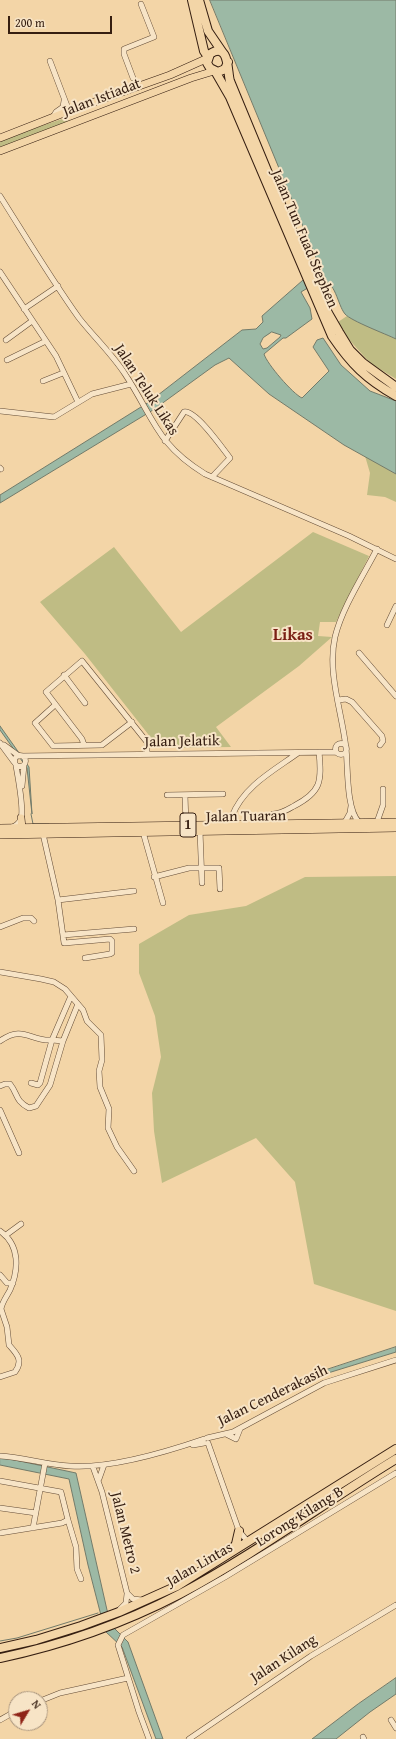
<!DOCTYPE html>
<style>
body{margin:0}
#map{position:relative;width:396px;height:1739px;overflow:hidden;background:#f3d5a7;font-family:"Gentium Book Plus",serif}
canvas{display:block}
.north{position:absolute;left:8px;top:1691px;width:40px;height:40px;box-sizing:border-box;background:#f7e4c6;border:1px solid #a9957e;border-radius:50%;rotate:52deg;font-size:11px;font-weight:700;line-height:16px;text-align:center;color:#351e11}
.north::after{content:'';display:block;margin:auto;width:14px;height:18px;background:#8f2418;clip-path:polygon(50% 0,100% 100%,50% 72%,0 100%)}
.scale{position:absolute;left:8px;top:16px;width:104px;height:18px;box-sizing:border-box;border:2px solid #351e11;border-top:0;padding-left:5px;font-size:12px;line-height:14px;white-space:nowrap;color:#351e11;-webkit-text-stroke:3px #f7e4c6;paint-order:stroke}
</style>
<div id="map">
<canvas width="396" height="1739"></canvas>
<div class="north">N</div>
<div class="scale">200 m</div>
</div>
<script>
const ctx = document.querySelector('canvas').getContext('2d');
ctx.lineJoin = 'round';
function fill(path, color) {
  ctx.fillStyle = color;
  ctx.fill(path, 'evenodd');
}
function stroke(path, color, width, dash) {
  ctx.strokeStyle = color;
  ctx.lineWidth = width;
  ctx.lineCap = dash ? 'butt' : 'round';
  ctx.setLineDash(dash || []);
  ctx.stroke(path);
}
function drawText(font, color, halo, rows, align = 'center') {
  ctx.font = font + ' "Gentium Book Plus",serif';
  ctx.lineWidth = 4;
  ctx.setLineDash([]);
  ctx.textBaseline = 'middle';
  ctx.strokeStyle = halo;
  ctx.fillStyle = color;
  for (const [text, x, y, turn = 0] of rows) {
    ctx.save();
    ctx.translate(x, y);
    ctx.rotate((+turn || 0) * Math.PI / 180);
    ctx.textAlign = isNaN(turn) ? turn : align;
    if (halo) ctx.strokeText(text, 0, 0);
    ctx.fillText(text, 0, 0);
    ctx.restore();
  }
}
fill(new Path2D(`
 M62 119 70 121 21 141 0 147V140Z
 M347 316 396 339V379L370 363 345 335 338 322Z
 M365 456 396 474V502L385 497 367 495 370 473Z
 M313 532 369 556 336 622H320L318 636 332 637 299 666 216 727 231 747 159 748 85 654 40 602 114 547 181 632Z
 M396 876V1311L314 1284 295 1182 256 1138 162 1183 154 1131 152 1093 161 1057 155 1016 139 973V944L189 915 246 906 305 877Z`), '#bfbc84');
const water = new Path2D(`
 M210 0H396V339C386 334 351 321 345 314 337 304 336 281 321 280L301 292 310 308 312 319 286 338H283L264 354C267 364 293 394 302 398L329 371 313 347 317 340 323 338 341 365 370 391 396 401V474L344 445 269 394 229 358 215 365 153 410 0 503V495L149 402 242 330 256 329 263 322 262 316 319 266ZM272 332 281 335 280 337 267 348 263 349 260 344 263 338Z
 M0 726 29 767 32 814 27 768 0 730Z
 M396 1347V1352L315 1377 314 1374Z
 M0 1458 10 1459 76 1473 107 1610 114 1628 128 1642 163 1739H156L122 1647 105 1631 88 1565 69 1479 0 1465Z
 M396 1678V1694L370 1712 336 1739H312L358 1704Z`);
fill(water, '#9cb9a5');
stroke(water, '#737b6a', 1);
stroke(new Path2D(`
 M31 814 33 824H49
 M262 821 266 819 287 820
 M0 1641 17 1638 98 1613`), '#737b6a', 1);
const minor = new Path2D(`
 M50 61 69 111
 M133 78 124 54V49L154 37 141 4
 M53 117 56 112 63 107 64 101
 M0 196C26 237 51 279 79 318 94 337 112 354 125 374 154 418 156 444 205 474L349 536 396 559
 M0 272 56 356 78 402
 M24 309 58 286
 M6 340 32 321
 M7 360 46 341
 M43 381 63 373
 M0 411 54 417 92 394 131 384
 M165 441 184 412C195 409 223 449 230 458L212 477
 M0 468 1 469
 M387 625 396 606
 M359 653 396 696
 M64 675 85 703
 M338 700 346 699 352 702 382 736 383 741 380 745
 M55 705 35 723 53 746 102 745 132 722
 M0 743 14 762
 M335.5 749a5.5 5.5 0 1 1 11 0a5.5 5.5 0 1 1-11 0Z
 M4 745 19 756
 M84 745 82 739 46 692 82 661 147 742V754
 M14.5 761a5.5 5.5 0 1 1 11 0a5.5 5.5 0 1 1-11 0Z
 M20 756 336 752
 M22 786 24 765
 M167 795 223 794
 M185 795 186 825
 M273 814C281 814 287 810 294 806 321 792 322 782 319 752
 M232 816C244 786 273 771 298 753
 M345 822 350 813 351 806
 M359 822C346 810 348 766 346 748 342 712 327 673 335 637 342 608 363 576 377 549
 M377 822 383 805V789
 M12 827C15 826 19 823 21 819 24 809 18 777 16 766
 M200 831 202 883
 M143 832 163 903
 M43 834 58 900 64 943 110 939 112 941V953L110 954 85 958
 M154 877 189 868H219L220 889
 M58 900 134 891
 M0 927 23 918H31L34 921
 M63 935 134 929
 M0 972 41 979 54 982 65 989 83 1010 87 1021 101 1035 102 1060 99 1071 100 1087 109 1109 108 1128 117 1147 134 1171
 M0 1041C24 1024 30 1042 52 1040L71 996
 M31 1083 38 1085 40 1083 52 1040 63 1041
 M0 1086 5 1084H10C18 1094 15 1101 29 1108L36 1106 50 1085 63 1041 78 1004
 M0 1110 19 1153
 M0 1231C20 1245 19 1269 10 1290 7 1296 2 1302 1 1309L7 1327 9 1345C16 1353 24 1360 15 1372L0 1377
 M6 1235 21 1224
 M0 1275 7 1283H13
 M226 1434 236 1439 240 1429
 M207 1438 233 1432 324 1383 396 1360
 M208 1443 239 1531 248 1542
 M193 1445 204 1443
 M0 1456C23 1457 46 1465 70 1466 110 1469 166 1452 204 1439
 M93 1467 102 1492 127 1593 133 1599 142 1600
 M99 1479 104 1465
 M0 1481 61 1492 68 1520 62 1523 0 1533
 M0 1508 36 1513
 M68 1520 76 1547 77 1569 81 1579
 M33 1528 45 1463
 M120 1609 126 1603 127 1594
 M40 1701 60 1693 128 1678
 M0 1720 16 1711
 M391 1720 396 1728
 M363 1737 364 1739
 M149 1739 139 1712 118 1645 123 1635 225 1577 396 1473
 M189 1739 311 1656 396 1605`);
const major = new Path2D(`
 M0 138 69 111 170 75 208 58
 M0 151 191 78 214 71
 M21 818 22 828 25 831
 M0 828 396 822
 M0 835 396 828`);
const highway = new Path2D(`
 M192 0 204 51 208 57
 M199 0 208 31 223 53
 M228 62 225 69 218 72 210 68 207 63 210 54C230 41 227 72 230 81L280 202 328 313 339 332 350 350 363 363 396 387
 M215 71 230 97 332 336C351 364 366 379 396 396
 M231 1551 236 1544 239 1531
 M0 1648 36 1640 81 1626 119 1612 177 1586 396 1449
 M0 1658C62 1645 124 1623 180 1594 255 1554 324 1503 396 1459`);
stroke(minor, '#644c36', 6);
stroke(major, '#351e11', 8);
stroke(highway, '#351e11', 10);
stroke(minor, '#f7e4c6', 5);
stroke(major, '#f3d5a7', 7);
stroke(highway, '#f3d5a7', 8);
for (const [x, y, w] of [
 [188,825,16]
]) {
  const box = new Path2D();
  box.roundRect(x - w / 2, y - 12, w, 24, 3);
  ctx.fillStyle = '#f7e4c6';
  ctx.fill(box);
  stroke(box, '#351e11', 1);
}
drawText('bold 14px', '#351e11', null, [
 ["1",188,825]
]);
drawText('15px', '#351e11', '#f7e4c6', [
 ["Jalan Istiadat",102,98,-21],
 ["Jalan Tun Fuad Stephen",304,239,67],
 ["Jalan Teluk Likas",146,390,57],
 ["Jalan Jelatik",182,742,-1],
 ["Jalan Tuaran",246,817,-1],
 ["Jalan Cenderakasih",273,1396,-26],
 ["Lorong Kilang B",300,1517,-32],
 ["Jalan Metro 2",125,1533,76],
 ["Jalan Lintas",200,1565,-30],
 ["Jalan Kilang",284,1659,-33]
]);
drawText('bold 17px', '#7a1f14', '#f7e4c6', [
 ["Likas",293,636]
]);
</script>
